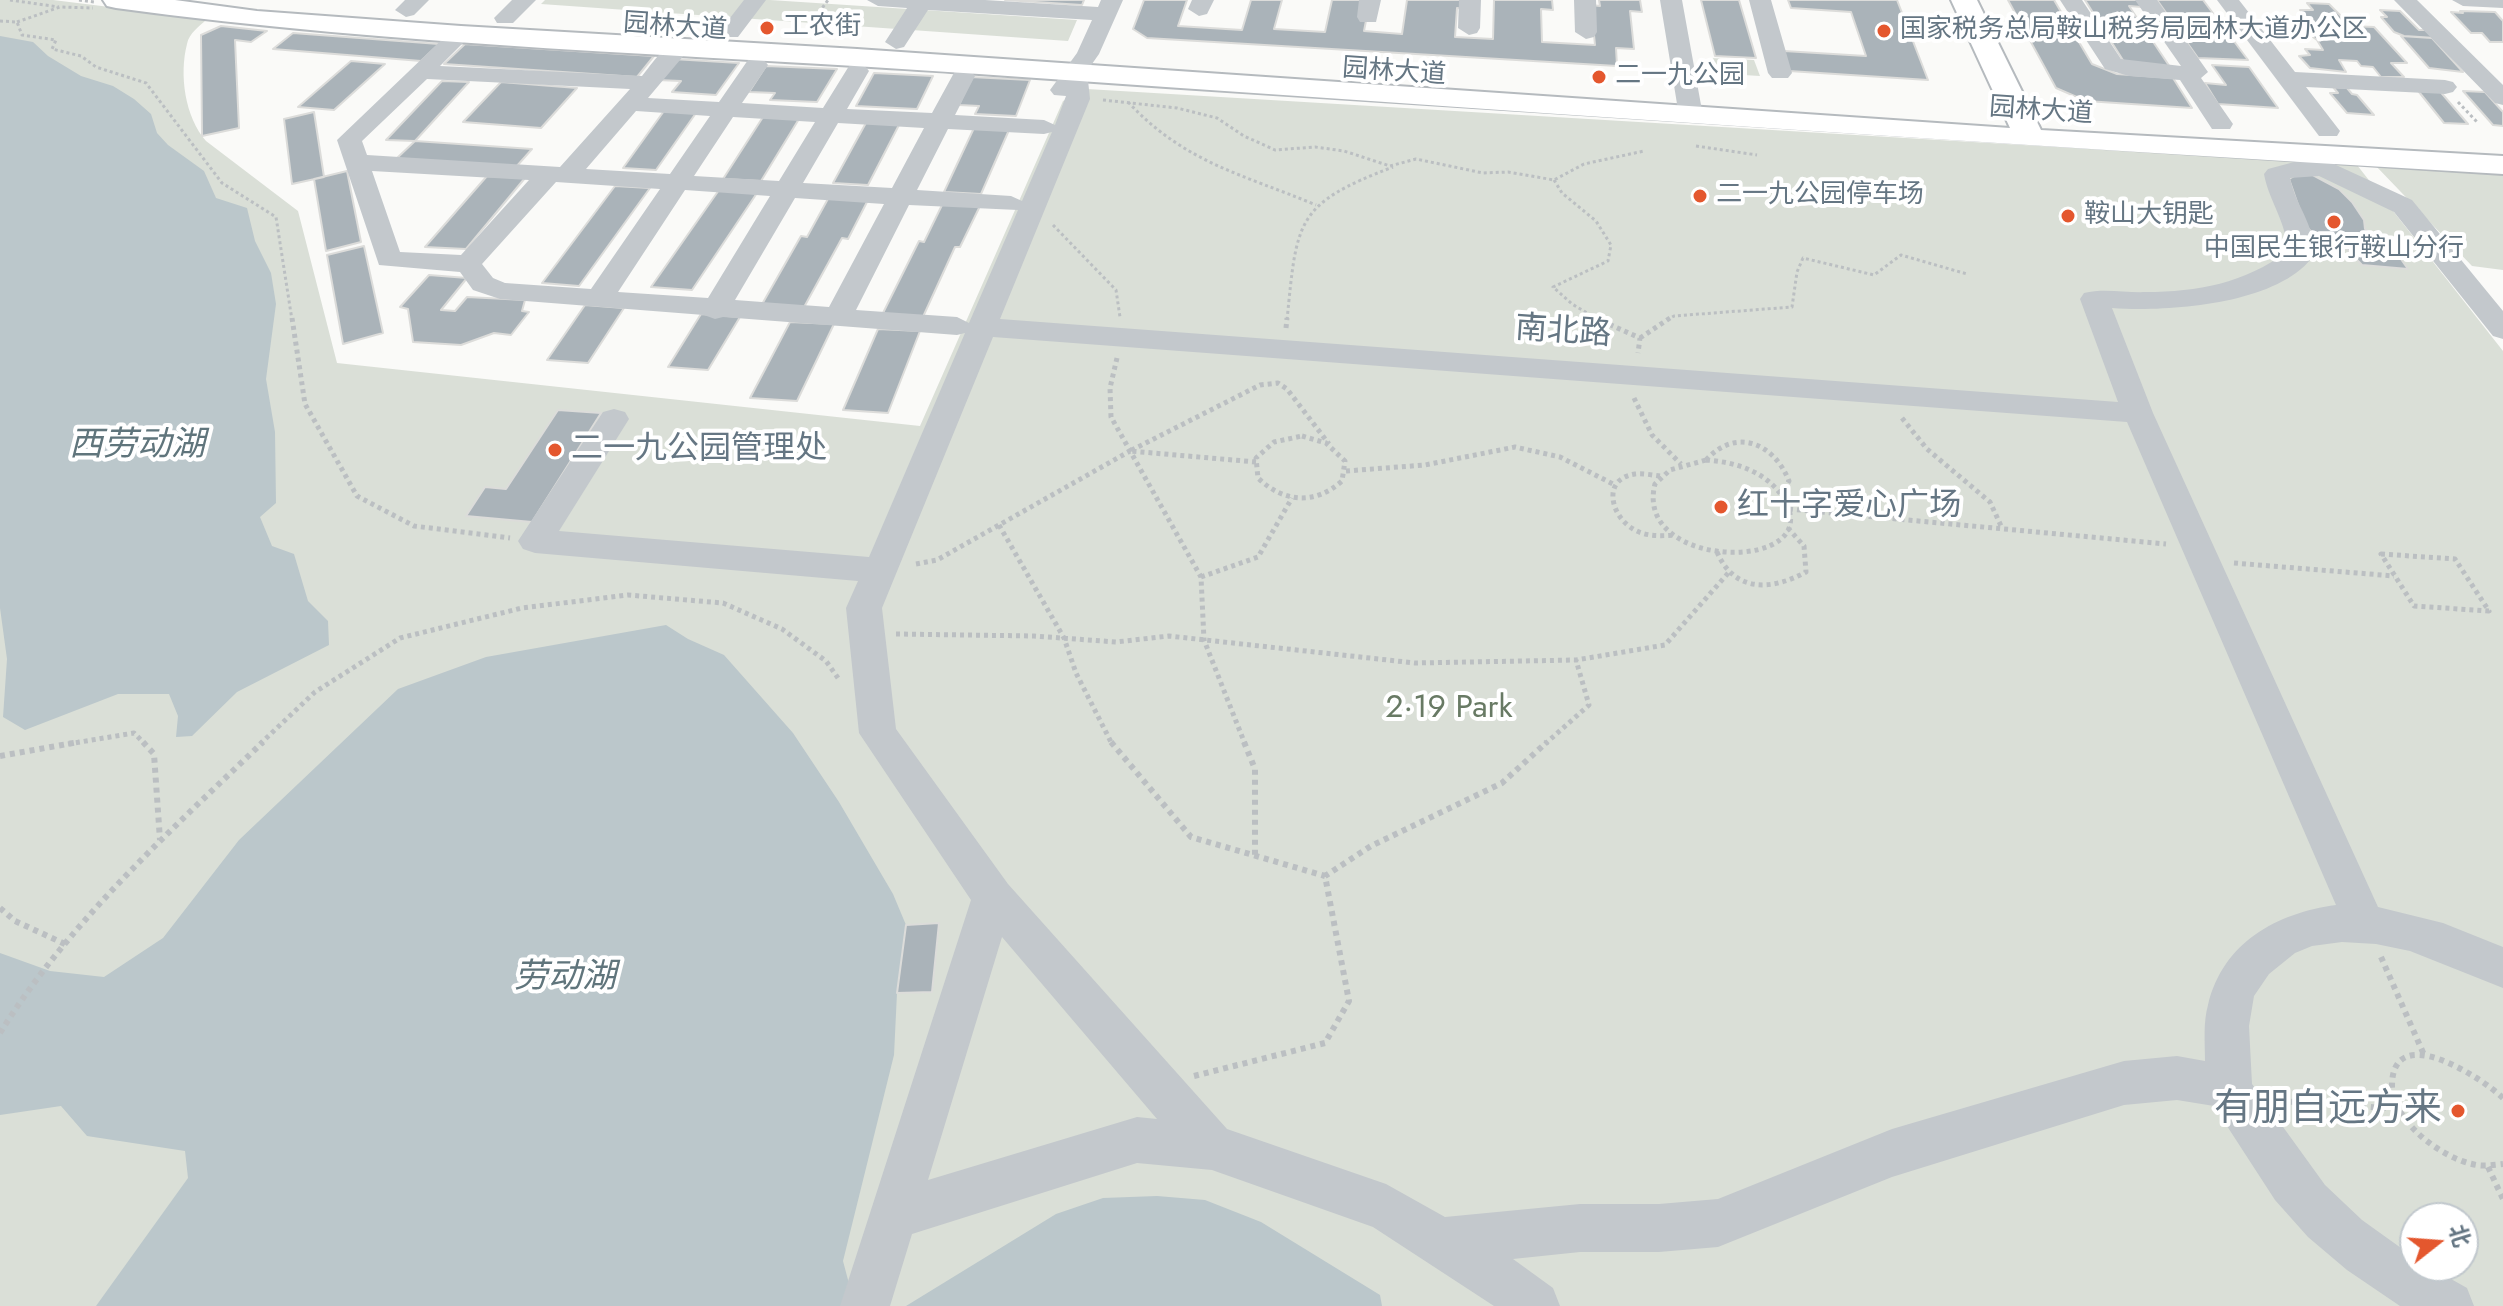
<!DOCTYPE html>
<meta charset="utf-8">
<style>
body{margin:0}
#map{position:relative;width:2503px;height:1306px;overflow:hidden;background:#fafaf8;font-family:Jost,"Noto Sans SC",sans-serif}
canvas{display:block}
.north{position:absolute;left:2399px;top:1202px;width:80px;height:80px;box-sizing:border-box;background:#fff;border:2px solid #c1c8cd;border-radius:50%;rotate:73deg;font-size:22px;font-weight:700;line-height:32px;text-align:center;color:#657683}
.north::after{content:'';display:block;margin:auto;width:28px;height:36px;background:#e4572e;clip-path:polygon(50% 0,100% 100%,50% 72%,0 100%)}
</style>
<div id="map">
<canvas width="2503" height="1306"></canvas>
<div class="north">北</div>
</div>
<script>
const ctx = document.querySelector('canvas').getContext('2d');
ctx.lineJoin = 'round';
function fill(path, color) {
  ctx.fillStyle = color;
  ctx.fill(path, 'evenodd');
}
function stroke(path, color, width, dash) {
  ctx.strokeStyle = color;
  ctx.lineWidth = width;
  ctx.lineCap = dash ? 'butt' : 'round';
  ctx.setLineDash(dash || []);
  ctx.stroke(path);
}
function drawText(font, color, halo, rows, align = 'center') {
  ctx.font = font + ' Jost,"Noto Sans SC",sans-serif';
  ctx.lineWidth = 8;
  ctx.setLineDash([]);
  ctx.textBaseline = 'middle';
  ctx.strokeStyle = halo;
  ctx.fillStyle = color;
  for (const [text, x, y, turn = 0] of rows) {
    ctx.save();
    ctx.translate(x, y);
    ctx.rotate((+turn || 0) * Math.PI / 180);
    ctx.textAlign = isNaN(turn) ? turn : align;
    if (halo) ctx.strokeText(text, 0, 0);
    ctx.fillText(text, 0, 0);
    ctx.restore();
  }
}
fill(new Path2D(`
 M0 0H53L207 19C200 26 189 33 187 44 179 75 185 117 206 141L298 211 337 363 920 426 1063 101 1087 89 2357 165 2503 351V1306H0ZM2415 1218H2463V1266H2415Z
 M545 0H770L1077 20 1068 41 541 4Z
 M1710 58 1754 60 1760 76 1711 73Z
 M2375 165 2503 173V270L2472 266Z`), '#dadfd7');
fill(new Path2D(`
 M0 36 33 42 48 56 81 76 113 86 134 99 151 114 157 133 168 145 204 171 216 198 247 208 255 241 271 273 276 304 266 379 275 432 276 503 260 517 272 546 294 554 308 601 328 621 329 645 237 692 192 736 176 737 178 716 169 694H118L25 730 3 717 7 659 0 608Z
 M666 625 688 639 724 655 793 733 839 802 893 894 906 925 897 993 894 1055 843 1261 852 1295 859 1306H96L188 1178 185 1151 87 1136 61 1106 0 1115V953L50 971 104 977 163 938 239 840 398 689 486 657Z
 M1157 1196 1205 1200 1261 1222 1380 1295 1382 1306H906L1056 1214 1103 1198Z`), '#bbc7cb');
const building = new Path2D(`
 M1005 0H1084L1082 5Z
 M1144 0H1187L1178 26 1242 30 1251 0H1282L1274 29 1325 32 1332 0H1370L1364 31 1402 34 1407 0H1465L1464 9 1457 8 1455 37 1493 39 1494 0H1552L1553 10 1541 9 1542 42 1595 45 1591 5 1600 6 1599 0H1640L1642 12 1630 11 1634 49 1616 48 1617 66 1147 38 1133 29Z
 M1701 0H1739L1756 58 1715 56Z
 M1788 0H1897L1928 80 1789 71 1784 51 1866 56 1851 12 1791 8Z
 M2008 0H2054L2092 64 2117 74 2173 78 2192 108 2086 101 2056 88Z
 M2085 0H2137L2142 7 2129 6 2170 67 2126 65Z
 M2157 0H2203L2248 60 2198 58Z
 M2307 3 2329 4 2351 26 2374 27 2407 63H2391L2404 77H2381L2373 67 2361 66 2357 61 2339 60 2346 72 2310 68 2299 56 2310 55 2305 49 2323 50 2317 40 2306 32H2316L2300 10H2313Z
 M2380 10 2400 11 2419 30H2428L2435 38 2404 36 2394 32 2381 17H2387Z
 M2460 11 2495 12 2503 21V42H2490L2482 33H2471L2451 12 2463 13Z
 M221 26 267 31 251 42 235 40 239 128 202 136 201 35Z
 M293 33 439 44 421 61 273 49Z
 M2401 36 2432 38 2463 72 2429 68Z
 M465 44 654 56 637 77 444 64Z
 M673 59 739 63 716 95 672 92 681 81 657 80Z
 M351 61 385 64 334 110 298 107Z
 M2212 65 2249 67 2278 108 2218 104 2205 83 2226 85Z
 M766 66 837 69 817 102 770 100 775 93 749 92Z
 M874 73 933 76 917 109 856 106Z
 M971 77 1030 80 1016 116 975 114 979 106 959 105Z
 M442 81 469 82 415 141 386 140Z
 M501 82 577 88 541 128 463 122Z
 M2333 87 2347 88 2352 94 2357 95 2374 115 2347 113 2330 93H2338Z
 M2415 87 2438 89 2468 124 2444 123Z
 M2463 91 2485 92 2503 112V126L2493 125Z
 M664 111 696 113 656 170 623 168Z
 M314 112 324 177 292 184 284 119Z
 M763 117 799 119 761 181 723 179Z
 M867 121 900 123 868 185 833 183Z
 M974 128 1009 130 981 194 944 192Z
 M415 141 532 149 516 167 396 159Z
 M347 171 361 242 326 251 314 179Z
 M2309 173 2339 189 2352 202 2364 220 2365 229 2391 245 2408 269 2362 265 2345 247 2328 245 2317 238 2305 225 2289 179 2298 174Z
 M487 176 525 178 466 249 425 247Z
 M615 186 650 188 579 286 542 283Z
 M719 190 757 193 692 290 651 287Z
 M829 197 868 200 848 239 842 238 803 309 761 306 801 236 807 237Z
 M943 203 980 206 960 247H955L922 319 882 315 919 241 924 242Z
 M364 246 383 333 343 344 327 255Z
 M429 275 467 278 441 310 455 311 467 297 525 300 522 311 529 312 511 335 494 333 461 345 413 342 408 309 400 307Z
 M585 305 624 308 588 363 547 360Z
 M701 314 740 317 708 370 668 367Z
 M790 322 834 324 797 401 750 398Z
 M878 329 920 331 888 413 843 410Z
 M558 410 601 413 532 522 466 516 485 487 506 489Z
 M939 923 932 992 897 993 906 925Z`);
fill(building, '#aab3b9');
stroke(building, '#dcdcda', 2);
const major = new Path2D(`
 M103 0H175L257 11 461 26 857 49 2010 128 1951 0H1977L2041 130 2503 156V174C1995 145 1487 109 979 74 691 54 402 47 116 8L107 6Z`);
stroke(major, '#b5babe', 4);
stroke(new Path2D(`
 M10 0 59 7
 M79 0 94 2
 M0 21 17 22 22 35 56 40 52 49 81 56 96 67 146 83 222 183 276 217 292 320
 M17 22 60 7 93 8
 M805 32 828 0
 M1103 100 1177 108 1217 118 1244 136 1275 150 1315 147 1344 151 1390 166 1416 159 1483 173 1508 172 1554 180 1584 164 1644 151
 M1128 102C1185 163 1242 174 1316 205
 M2458 102 2477 122
 M1696 146 1757 155
 M1554 180 1562 193 1596 221 1611 245 1608 261 1553 287 1572 304 1599 320
 M1053 225 1116 290 1120 317
 M1287 320C1297 221 1295 204 1393 167
 M1667 320 1674 316 1792 307 1797 272 1803 258 1874 275 1901 255 1967 274`), '#bbbfc2', 3, [3, 3]);
stroke(new Path2D(`
 M292 318 305 404 357 496 414 526 510 538
 M1595 318 1640 338 1638 353
 M1286 328 1287 318
 M1640 338 1670 318
 M1117 358 1110 388 1111 417 1201 577 1204 640 1245 744
 M1634 398 1652 435 1681 464
 M1902 418 1927 449 1990 502 2002 528
 M1302 436 1326 443 1345 461 1342 481C1315 505 1284 503 1258 478L1256 458 1274 442Z
 M1706 460C1735 462 1765 471 1782 496 1834 573 1632 573 1655 484L1670 470Z
 M1706 460C1736 427 1774 443 1789 481L1781 494
 M1256 462 1130 451 1260 385 1278 383 1287 389 1329 444
 M1346 471 1425 465 1515 447 1560 457 1613 484
 M1660 476C1652 475 1642 473 1635 474 1601 479 1611 516 1633 529 1646 537 1661 536 1676 535
 M1789 509 2166 544
 M999 525 1064 638 1076 673 1112 744
 M1717 552C1735 594 1773 590 1806 572L1804 546 1787 527
 M2381 554 2455 559 2489 611 2414 606Z
 M2234 563 2394 576
 M916 564 937 560 1130 451
 M1201 577 1258 557 1292 498
 M896 634 1034 636 1116 642 1169 636 1415 663 1576 660 1665 645 1730 571
 M68 744 134 733 145 744
 M260 744 315 692 400 638 522 608 628 595 723 603 782 629 826 661 838 678
 M1545 744 1589 705 1576 660`), '#bbbfc2', 5, [4, 4]);
stroke(new Path2D(`
 M143 742 154 754 160 840
 M1111 742 1191 837 1325 876
 M1244 742 1255 769V856
 M0 756 79 742
 M0 908 15 921 65 944
 M2381 957 2425 1057
 M0 1033C69 922 169 832 263 742
 M1194 1076 1325 1043 1349 1001 1325 876 1371 846 1502 783 1547 742
 M2503 1098C2482 1078 2392 1019 2392 1086 2393 1122 2441 1157 2472 1164 2483 1167 2493 1165 2503 1164
 M2281 1101 2399 1109
 M2488 1167 2503 1199`), '#bbbfc2', 6, [5, 5]);
fill(new Path2D(`
 M405 0H429L414 15 406 17 395 10Z
 M512 0H536L513 23H497L494 18Z
 M744 0H766L738 37H722L719 32Z
 M867 0H985L1098 7 1101 0H1123L1099 54 1087 71 1090 99 1000 319 2118 402 2080 299 2084 293C2104 288 2126 293 2146 292 2198 292 2244 283 2287 252 2288 224 2269 202 2264 174L2268 169 2298 161 2292 154 2295 149H2313L2336 165 2412 200 2503 311V339L2493 336 2394 212 2319 176 2290 178C2296 207 2315 224 2314 255 2279 305 2167 312 2112 308L2153 413 2378 907 2443 923 2503 947V988L2410 951 2376 944 2342 942 2312 946 2295 953 2269 974 2254 996 2249 1026 2252 1084 2325 1185 2362 1220 2415 1258V1266H2428L2467 1288 2474 1306H2400L2347 1270 2308 1237 2275 1200 2214 1106 2177 1100 2124 1105 1892 1177 1718 1247 1659 1252H1580L1513 1259 1553 1288 1560 1306H1494L1373 1227 1212 1170 1137 1163 912 1234 890 1306H840L971 900 859 733 846 608 858 581 535 553 523 549 518 541 603 412 614 409 625 412 629 419 559 531 869 557 965 333 957 335 723 317 715 319 704 315 500 299 473 290 460 272 379 265 337 140 453 29 461 27 472 34 440 66 642 76C654 62 668 37 688 42L691 47 648 98 719 102 748 60H764L768 65 742 103 823 108 849 66H865L869 71 847 109 932 113 955 71H971L975 76 955 115 1044 120 1055 125 1066 96 1054 95 1050 90 1077 53 1092 20 928 10 904 47 896 49 885 42 907 8 878 6ZM427 79 630 89 560 167 367 155 362 141ZM636 111 710 116 670 174 586 169ZM733 117 815 122 779 181 694 176ZM838 123 924 128 892 188 803 183ZM948 129 1044 134 1052 132 1022 201 1011 196 917 190ZM372 171 529 180 461 255 400 252ZM556 182 660 189 591 289 505 283 493 278 482 264ZM685 190 770 196 708 298 618 292ZM795 198 884 204 829 307 735 300ZM909 205 1018 210 969 323 957 317 856 310ZM993 337 2127 422 2336 905C2277 913 2223 942 2208 1005 2203 1023 2205 1042 2205 1061L2177 1056 2124 1061 1892 1129 1718 1199 1659 1204H1580L1445 1217 1386 1184 1227 1129 1008 884 896 729 882 608ZM1002 937 1157 1119 1137 1117 928 1180Z
 M1192 0H1214L1207 14 1199 16 1188 9Z
 M1359 0H1381L1376 22H1360L1357 17Z
 M1459 0H1481L1480 28 1477 33 1469 35 1458 28Z
 M1574 0H1596L1597 32 1594 37 1586 39 1575 32Z
 M1660 0H1682L1703 116 1700 121H1682L1679 116Z
 M1749 0H1771L1792 73 1788 78H1772L1768 73Z
 M2060 0H2082L2121 59 2181 66 2135 0H2157L2208 72 2201 78 2233 124 2230 129H2212L2180 80 2129 76 2105 69Z
 M2217 0H2239L2295 72 2445 80 2453 82 2457 87 2453 92 2445 94 2306 87 2340 131 2337 136H2319Z
 M2394 0H2417L2503 85V105L2495 103Z
 M2452 0H2503V8L2463 6Z`), '#c3c8cc');
fill(major, '#fff');
for (const [x, y, r, color] of [
 [767,28,8,"#e4572e"],
 [1884,31,8,"#e4572e"],
 [1599,77,8,"#e4572e"],
 [1700,196,8,"#e4572e"],
 [2068,216,8,"#e4572e"],
 [2334,222,8,"#e4572e"],
 [555,450,8,"#e4572e"],
 [1721,507,8,"#e4572e"],
 [2458,1111,8,"#e4572e"]
]) {
  const dot = new Path2D();
  dot.arc(x, y, r, 0, 2 * Math.PI);
  ctx.fillStyle = color;
  ctx.fill(dot);
  stroke(dot, '#fff', 3);
}
drawText('26px', '#657683', '#fff', [
 ["园林大道",675,28,4],
 ["园林大道",1394,73,4],
 ["园林大道",2041,112,4]
]);
drawText('26px', '#657683', '#fff', [
 ["工农街",783,28],
 ["国家税务总局鞍山税务局园林大道办公区",1900,31],
 ["二一九公园",1615,77],
 ["二一九公园停车场",1716,196],
 ["鞍山大钥匙",2084,216],
 ["中国民生银行鞍山分行",2334,250,"center"]
], 'left');
drawText('32px', '#657683', '#fff', [
 ["南北路",1563,333,4]
]);
drawText('32px', '#657683', '#fff', [
 ["二一九公园管理处",571,450],
 ["红十字爱心广场",1737,507]
], 'left');
drawText('32px', '#687a64', '#fff', [
 ["2·19 Park",1449,709]
]);
drawText('italic 34px', '#60757c', '#fff', [
 ["西劳动湖",137,447],
 ["劳动湖",565,979]
]);
drawText('38px', '#657683', '#fff', [
 ["有朋自远方来",2442,1111]
], 'right');
</script>
